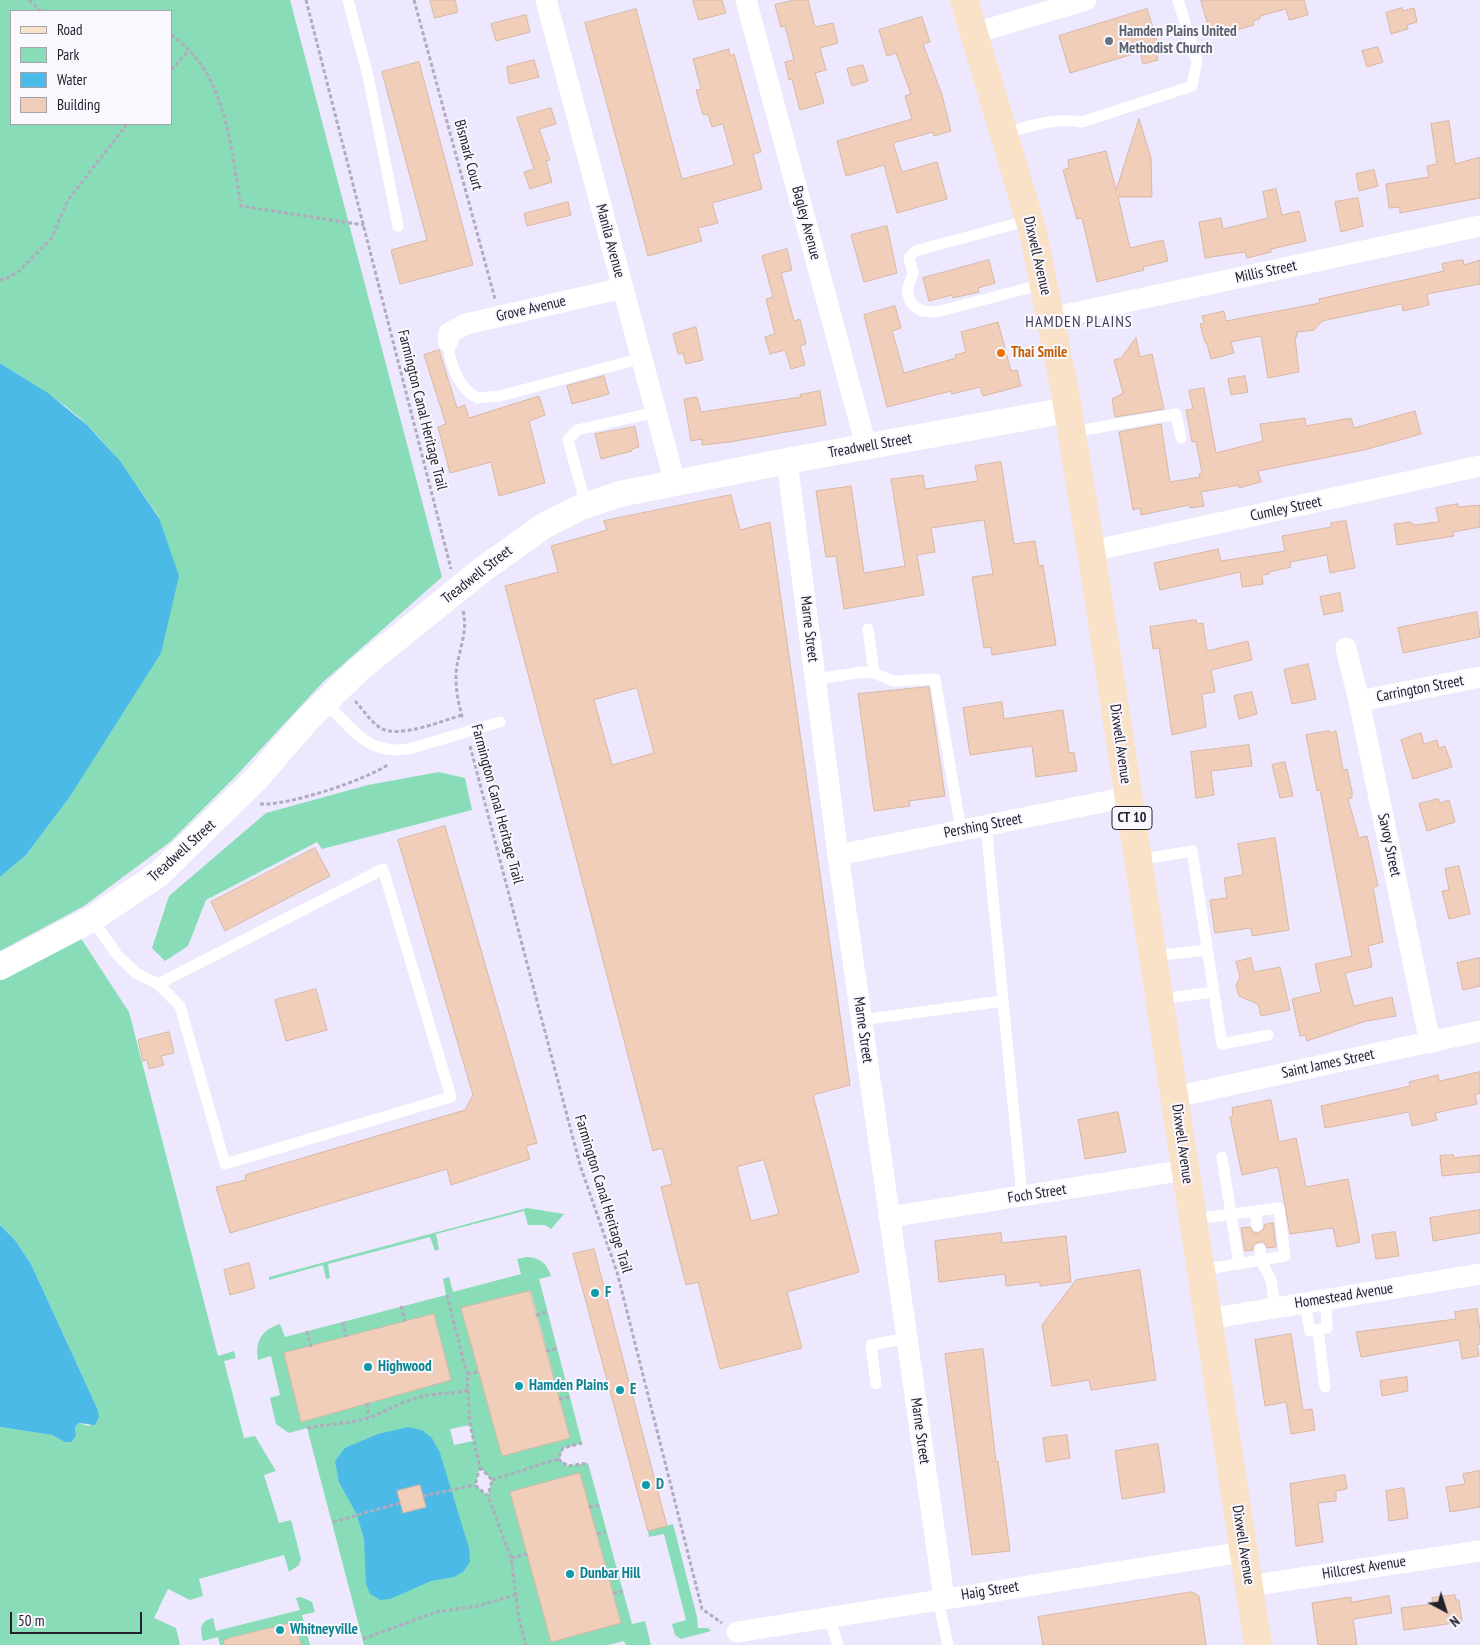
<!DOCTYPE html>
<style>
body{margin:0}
#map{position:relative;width:1480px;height:1645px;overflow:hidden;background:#ede8fd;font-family:"PT Sans Narrow",sans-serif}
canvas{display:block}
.legend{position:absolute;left:10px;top:10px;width:162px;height:115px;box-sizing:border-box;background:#f9f8ff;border:1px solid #a4a2ab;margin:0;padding:6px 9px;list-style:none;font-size:15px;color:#24212d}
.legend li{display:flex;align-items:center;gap:10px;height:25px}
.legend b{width:25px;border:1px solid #a4a2ab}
.north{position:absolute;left:1420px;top:1585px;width:50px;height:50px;-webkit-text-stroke:4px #f9f8ff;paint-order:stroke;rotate:140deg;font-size:14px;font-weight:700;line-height:20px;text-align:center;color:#24212d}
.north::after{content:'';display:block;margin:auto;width:18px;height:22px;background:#24212d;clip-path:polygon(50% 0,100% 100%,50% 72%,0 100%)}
.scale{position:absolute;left:10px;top:1612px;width:132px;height:22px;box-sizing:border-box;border:2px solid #24212d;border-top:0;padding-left:6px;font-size:15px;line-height:18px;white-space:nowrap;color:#24212d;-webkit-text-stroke:4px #f9f8ff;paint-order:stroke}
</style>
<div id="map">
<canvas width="1480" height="1645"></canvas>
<ul class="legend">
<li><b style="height:6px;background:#fae2c8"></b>Road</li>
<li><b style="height:14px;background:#88ddb8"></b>Park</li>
<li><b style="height:14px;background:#4cbae6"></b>Water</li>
<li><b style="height:14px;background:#f0ceba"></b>Building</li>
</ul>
<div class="north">N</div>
<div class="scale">50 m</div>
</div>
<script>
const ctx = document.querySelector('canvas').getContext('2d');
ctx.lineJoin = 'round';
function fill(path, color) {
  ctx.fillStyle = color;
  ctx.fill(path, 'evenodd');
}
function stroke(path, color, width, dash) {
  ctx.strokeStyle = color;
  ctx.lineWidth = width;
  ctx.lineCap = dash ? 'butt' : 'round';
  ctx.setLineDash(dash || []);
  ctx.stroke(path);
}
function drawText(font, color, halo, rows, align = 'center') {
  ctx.font = font + ' "PT Sans Narrow",sans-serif';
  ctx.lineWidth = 4;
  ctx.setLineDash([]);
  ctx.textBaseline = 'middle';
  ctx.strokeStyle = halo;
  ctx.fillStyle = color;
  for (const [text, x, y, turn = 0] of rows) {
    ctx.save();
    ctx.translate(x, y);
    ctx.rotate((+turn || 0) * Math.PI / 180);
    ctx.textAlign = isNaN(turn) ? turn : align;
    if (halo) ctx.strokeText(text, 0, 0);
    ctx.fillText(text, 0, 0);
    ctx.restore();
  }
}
fill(new Path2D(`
 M0 0H290L442 577 323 682 234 778 170 842 84 906 0 951V877L26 855 69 798 107 736 159 517C137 486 116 453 88 426 62 400 30 382 0 363ZM11 11H171V124H11Z
 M439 772 465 778 472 810 322 849 317 842 206 900 188 946 165 961 152 948 169 896 266 813 368 785Z
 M80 937 129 1012 218 1356 234 1351 236 1358 224 1361 244 1438 255 1436 276 1471 264 1475 279 1523 291 1520 301 1559 299 1565 289 1572 284 1555 199 1579 203 1596 190 1600 168 1589 154 1618 176 1628 180 1645H0V1427L52 1435 66 1442 76 1436 75 1427 79 1423 89 1426 97 1408 31 1264 15 1240 0 1225V977Z
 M527 1208 564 1214 551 1229 545 1225H528L524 1211 436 1234 439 1249 435 1251 430 1237 328 1264 330 1278 326 1279 323 1265 269 1280V1277Z
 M527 1257C541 1258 546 1263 551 1276L539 1279 582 1443 563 1448 559 1459 568 1466 588 1463 632 1624 645 1621 651 1645H626L624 1641 608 1645H364L307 1428 289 1433 276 1424 270 1398 280 1395 271 1356 258 1360C255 1340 262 1330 280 1324L285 1337 446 1295 443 1279 449 1277 453 1292 521 1274 517 1259ZM531 1291 570 1438 502 1455 461 1308ZM434 1314 451 1380 301 1422 284 1353ZM470 1425 473 1441 454 1445 450 1429ZM480 1467 492 1480 488 1496 475 1485ZM597 1534 621 1622 551 1642 528 1554Z
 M673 1524 697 1617 698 1628H708L711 1631 681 1639 675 1635 672 1624 686 1620 664 1534 649 1537 648 1531Z
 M301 1597 312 1602 315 1612 302 1615 310 1645H301L295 1622 228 1638 230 1645H220L218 1637 203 1641C200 1630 199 1621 213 1618L216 1631 300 1610 296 1598Z`), '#88ddb8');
fill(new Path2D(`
 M0 363 48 393 87 425 120 461 159 518 179 576 161 653 69 798 26 855 0 877Z
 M0 1225 15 1240 31 1264 97 1408 99 1417 95 1425 79 1423 75 1427 76 1436 71 1442H65L52 1435 0 1427Z
 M408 1427 422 1430 432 1438 440 1453 469 1548 470 1562 463 1572 454 1577 431 1581 390 1599 380 1600 370 1594 366 1584 364 1539 357 1515 339 1482 335 1461 345 1448 378 1434Z`), '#4cbae6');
const building = new Path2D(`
 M430 0H455L458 12 435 18Z
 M693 0H722L726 13 699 20Z
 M794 0H808L815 27 833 23 838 43 820 48 826 70 815 73 824 103 800 110 792 79 789 80 785 62 794 60 785 26 781 27 775 5Z
 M1201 0H1304L1308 15 1289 20 1286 9 1260 16V19L1253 21 1254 25 1212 37Z
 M1402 8 1403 11 1414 8 1417 22 1407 25 1408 29 1391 34 1386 13Z
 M636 9 682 179 734 165 723 124 712 127 708 114 703 115 696 90 701 89 693 59 729 49 730 56 734 54 761 152 753 154 762 189 712 203 718 223 698 228 702 241 648 256 585 23Z
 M1147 9 1159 47 1155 48 1158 60 1143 64 1140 52 1070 73 1059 36Z
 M526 15 530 32 496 41 491 24Z
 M922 17 930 42 923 44 942 95 951 131 934 136 933 132 893 143 902 172 937 162 947 199 897 213 884 165 846 176 837 141 912 119 905 96 911 94 896 53 887 56 879 30Z
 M1378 47 1383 62 1367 67 1362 51Z
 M534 60 539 77 511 84 509 83 507 67Z
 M419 62 473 265 400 284 391 250 427 240 382 72Z
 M863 65 868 81 852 86 847 69Z
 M551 108 556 124 539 129 550 160 546 161 552 182 530 189 524 172 534 169 517 118Z
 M1139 119 1151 158 1152 197H1118L1130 248 1163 240 1168 261 1143 267 1144 270 1097 282 1082 218 1077 219 1063 170 1069 168 1068 160 1106 151 1116 190Z
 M1449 121 1455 164 1480 157V198L1400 213V207L1389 208 1386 184 1429 177 1427 166 1437 164 1431 124Z
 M1374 170 1378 186 1359 191 1356 174Z
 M1276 189 1282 215 1299 211 1306 241 1271 249V252L1247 258 1245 252 1205 258 1199 222 1221 218 1223 229 1268 218 1263 192Z
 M1358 198 1363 226 1341 232 1335 202Z
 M568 202 571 215 527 226 524 214Z
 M887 226 897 273 864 282 851 235Z
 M787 249 792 270 781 273 794 321 800 319 806 344 800 346 805 365 791 369 785 350 770 354 765 337 775 334 766 299 773 297 762 256Z
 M989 260 995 283 978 288 979 292 953 298 952 295 929 301 923 278Z
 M1463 260 1464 265 1480 260V284L1427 294 1429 305 1403 311 1402 304 1322 321 1314 330 1297 332V337H1295L1299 372 1268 378 1261 336 1231 342 1234 353 1211 359 1207 344 1205 342 1200 324 1204 323 1202 316 1224 311 1226 321 1320 303 1319 299 1444 271 1442 264Z
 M895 306 901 328 892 331 904 373 956 358 955 355 966 352 961 332 998 322 1011 371 1017 370 1021 386 983 396 980 387 952 394 951 391 887 407 864 315Z
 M696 327 703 360 686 364 683 353 678 354 673 334Z
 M1136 338 1140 357 1152 354 1164 409 1115 417 1112 399 1123 393 1114 360 1121 358Z
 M439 350 457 408 465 405 469 418 539 396 545 415 529 421 545 483 499 496 491 462 450 473 438 427 446 424 424 355Z
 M604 376 609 394 572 404 567 386Z
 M1245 376 1248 392 1231 395 1228 379Z
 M1204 388 1216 453 1263 441 1260 424 1305 418 1306 426 1351 418 1354 428 1415 411 1421 434 1364 450 1258 471 1261 482 1239 488V485L1201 492 1204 506 1190 508 1189 505 1141 515 1140 508 1133 510 1119 432 1161 424 1170 482 1200 477 1199 474 1202 473 1196 441 1192 442 1186 410 1193 409 1189 391Z
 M820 391 826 425 730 442 702 445V439L691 441 684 399 697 397 701 412 801 397 800 395Z
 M635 427 639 447 632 449V451L601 459 595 434Z
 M1001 462 1014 544 1035 541 1039 566 1043 565 1056 645 992 655 991 647 984 648 972 577 993 574 984 520 931 528 935 552 917 555 924 595 844 609 836 556 826 557 816 491 851 486 864 573 905 566 891 479 923 475 925 489 978 481 975 466Z
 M731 495 740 530 770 522 850 1085 813 1095 859 1272 787 1292 802 1348 720 1369 698 1282 686 1285 661 1187 672 1184 662 1148 653 1151 505 586 558 572 551 546 607 530 604 521ZM637 688 654 753 612 765 594 700ZM764 1160 779 1214 751 1221 737 1167Z
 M1458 504V507L1480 505V527L1453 532 1454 536 1397 545 1394 524 1411 522 1414 525 1439 522 1436 508Z
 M1346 521 1355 568 1330 573 1327 555 1290 562 1291 567 1269 572V574L1262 575 1263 584 1242 587 1240 572 1160 590 1154 563 1218 549 1221 561 1285 551 1282 536 1331 527V523Z
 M1340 593 1343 611 1324 615 1320 597Z
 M1477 612 1480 637 1403 653 1398 628Z
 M1196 620 1197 624 1203 623 1207 651 1248 641 1252 660 1211 670 1215 692 1202 694 1206 727 1172 735 1159 648 1153 649 1150 627Z
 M1308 664 1316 699 1292 704 1284 670Z
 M929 687 945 796 909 801 910 806 874 811 858 694Z
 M1252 692 1257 714 1239 719 1234 696Z
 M1002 702 1004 719 1063 710 1069 753 1074 752 1077 771 1036 777 1032 746 970 755 963 708Z
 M1329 731V733L1336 731 1343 770 1347 769 1352 791V798L1348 799 1359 838 1367 836 1378 886 1373 887 1383 942 1368 946 1372 967 1345 973 1354 1006 1392 997 1396 1016 1366 1021 1307 1041 1305 1035 1300 1036 1292 999 1321 992 1315 964 1352 956 1320 790 1317 791 1306 735Z
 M1421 733 1424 744 1437 740 1439 748 1445 746 1452 767 1413 779 1401 740Z
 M1249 745 1252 766 1211 771 1214 795 1196 798 1191 752Z
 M1285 762 1293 796 1280 798 1272 765Z
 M1438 799 1440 803 1449 800 1455 822 1427 831 1419 804Z
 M445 826 537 1143 526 1146 530 1159 451 1185 447 1169 230 1233 216 1187 246 1180 245 1175 465 1110 473 1095 398 840Z
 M1275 838 1289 930 1252 936 1251 928 1215 933 1210 900 1227 898 1224 878 1243 875 1238 844Z
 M315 848 330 876 225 931 211 902Z
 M1459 866 1470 914 1449 919 1442 891 1449 890 1445 869Z
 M1251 958 1254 972 1280 967 1290 1010 1261 1016 1258 1004 1239 996 1236 986 1240 977 1236 962Z
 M1480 958V986L1463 990 1457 963Z
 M316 989 327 1030 286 1041 275 1000Z
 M169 1032 174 1053 161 1056 164 1065 149 1069 147 1060 143 1061 138 1040Z
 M1480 1072V1093L1475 1095 1477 1104 1435 1113 1437 1120 1412 1126 1409 1112 1325 1128 1321 1106 1410 1086 1409 1082 1438 1075 1439 1081Z
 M1271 1100 1279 1142 1296 1138 1306 1187 1348 1179 1360 1242 1337 1247 1333 1228 1290 1234 1278 1167 1242 1175 1230 1117 1233 1116 1232 1108Z
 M1118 1112 1126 1152 1085 1159 1078 1120Z
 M1453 1155 1454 1158 1480 1155V1172L1442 1176 1440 1156Z
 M1480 1210V1233L1433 1241 1430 1218Z
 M1273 1223 1276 1247 1267 1248 1264 1242H1259L1253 1245V1250L1245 1251 1241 1228 1250 1227 1254 1233H1258L1264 1229V1225Z
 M1395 1232 1399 1256 1376 1259 1372 1235Z
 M1001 1233 1002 1243 1066 1236 1071 1282 1040 1286V1282L1006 1286 1005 1274 939 1282 935 1241Z
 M594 1249 667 1526 648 1531 573 1254Z
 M249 1263 255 1288 230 1295 224 1270Z
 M1140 1270 1156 1380 1091 1390 1089 1380 1052 1386 1042 1325 1076 1280Z
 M530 1291 570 1438 502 1456 461 1308Z
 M1477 1309 1480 1329V1344L1477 1345 1479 1356 1462 1359 1459 1340 1361 1357 1356 1332 1456 1319 1455 1312Z
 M434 1314 451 1380 301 1422 284 1353Z
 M1291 1334 1303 1410 1312 1409 1315 1430 1291 1434 1286 1402 1265 1406 1255 1340Z
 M983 1349 996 1462 998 1461 1010 1551 972 1555 945 1354Z
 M1407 1377 1408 1391 1382 1396 1380 1381Z
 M1067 1435 1070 1458 1046 1462 1043 1438Z
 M1158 1444 1165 1492 1122 1499 1115 1451Z
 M1480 1471V1507L1450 1512 1446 1487 1465 1484 1463 1474Z
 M580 1473 621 1623 551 1642 510 1492Z
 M1345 1475 1347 1489 1336 1491V1501L1318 1503 1323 1542 1296 1546 1290 1484Z
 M420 1485 426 1507 403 1513 397 1491Z
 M1404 1488 1408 1518 1389 1521 1386 1491Z
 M1192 1592 1199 1596 1206 1645H1043L1038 1617Z
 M1455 1595 1456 1600H1459L1462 1622 1404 1630 1401 1608 1433 1604 1432 1598Z
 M1389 1596 1392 1613 1353 1619 1357 1645H1318L1312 1603 1351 1597V1602Z
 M295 1622 301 1645H224V1640Z`);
fill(building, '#f0ceba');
stroke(building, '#d8b7a3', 1);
stroke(new Path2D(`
 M29 0 41 11
 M306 0 451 569
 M414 0 495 299
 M171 35C227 73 230 145 241 206L364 225
 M171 70 189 50
 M0 279 4 280 18 272 51 239 68 200 127 124
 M463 611C468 629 460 648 457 665 454 684 458 702 463 720
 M355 701C363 709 369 720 379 727 396 740 442 721 462 715
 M470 746 580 1165 617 1272 702 1609 722 1623
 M260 804C288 806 366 780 389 764
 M447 1295 467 1374 470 1425 480 1467 475 1485 488 1496 511 1558 519 1619 526 1645
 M401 1306 405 1321
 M536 1315 547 1312
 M343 1322 346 1337
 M307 1331 311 1347
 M546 1351 557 1348
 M467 1374 478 1372
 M559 1399 570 1397
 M367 1403 369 1417
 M307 1428C327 1424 349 1424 368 1418 387 1411 403 1401 423 1396 438 1393 453 1394 469 1390
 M558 1459 568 1466 588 1463
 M480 1467 492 1480 488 1496
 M492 1480 558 1459 563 1448 582 1443
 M423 1496 475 1485
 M589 1507 599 1505
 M333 1522 400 1503
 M597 1534 606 1532
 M511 1558 528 1554
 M613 1593 623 1591
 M363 1639 436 1612 478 1606 515 1595`), '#b0abbe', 3, [4, 2.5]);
stroke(new Path2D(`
 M348 0 368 76 398 226
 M1005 133C1030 126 1056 117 1082 122L1192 86 1197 61 1178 0
 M1030 220 915 251 909 258 913 273 907 291 910 301 915 307 923 311 936 312 1044 284
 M448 341C449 362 458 388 477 398L500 396 642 358
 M1072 432 1176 414 1181 438
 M586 505 568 440 577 430 656 412
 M868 629 874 673
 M815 679 863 672 874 673 893 681 935 679 961 830
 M325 702C353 729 369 758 412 748L500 722
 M986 825 1022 1196
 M1138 860 1192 851 1222 1044 1268 1035
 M92 919 117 955 136 973 158 984 180 1006 225 1164 451 1097 383 869 158 984
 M1153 956 1207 950
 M1160 999 1214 992
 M861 1020 1003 1001
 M1222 1157 1239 1264
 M1255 1211 1257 1226
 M1193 1219 1279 1208 1285 1256 1261 1260 1260 1249
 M1201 1270 1261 1260 1271 1280 1275 1307
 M1305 1303 1310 1331 1327 1328 1326 1299
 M1318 1330 1325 1387
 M876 1384 871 1345 907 1338
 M938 1600 948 1645
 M829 1617 838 1645`), '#fff', 11);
stroke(new Path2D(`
 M546 0 675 483
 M746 0 866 446
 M975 33 1086 0
 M1051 318 1480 226
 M448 341 449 333 466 324 623 288
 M787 461 838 855 944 1598
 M1091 551 1480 466
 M1346 648 1359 701 1430 1043
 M1359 701 1480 677
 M838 855 1128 797
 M1175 1097 1480 1031
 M889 1217 1186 1170
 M1208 1319 1480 1274
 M1249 1586 1480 1551
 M737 1632 1243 1552`), '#fff', 21);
stroke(new Path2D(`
 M0 967 92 919 159 874 256 779 307 720 358 670 482 570 545 525 581 507 620 494 787 461 1068 410`), '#fff', 26);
stroke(new Path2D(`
 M964 0 1033 232 1065 392 1091 551 1258 1645`), '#fae2c8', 28);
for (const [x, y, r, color] of [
 [1109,41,5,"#6b7280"],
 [1001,353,5,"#e8710a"],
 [595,1293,5,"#0f9aa8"],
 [368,1367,5,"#0f9aa8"],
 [519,1386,5,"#0f9aa8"],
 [620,1390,5,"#0f9aa8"],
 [646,1485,5,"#0f9aa8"],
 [570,1574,5,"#0f9aa8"],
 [280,1630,5,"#0f9aa8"]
]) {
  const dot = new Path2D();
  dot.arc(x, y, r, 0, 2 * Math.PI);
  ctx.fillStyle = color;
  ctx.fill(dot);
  stroke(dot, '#f9f8ff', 2);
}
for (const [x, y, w] of [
 [1132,818,40]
]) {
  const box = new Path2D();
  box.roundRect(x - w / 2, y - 11.5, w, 23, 4);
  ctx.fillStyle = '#f9f8ff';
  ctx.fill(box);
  stroke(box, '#24212d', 1);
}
drawText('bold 14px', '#24212d', null, [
 ["CT 10",1132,818]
]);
drawText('bold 15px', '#5b616d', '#f9f8ff', [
 ["Hamden Plains United",1119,32],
 ["Methodist Church",1119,49]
], 'left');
drawText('15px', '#24212d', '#f9f8ff', [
 ["Bismark Court",468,155,75],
 ["Bagley Avenue",806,223,75],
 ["Manila Avenue",610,241,75],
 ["Dixwell Avenue",1037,256,77],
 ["Millis Street",1266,272,-12],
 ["Grove Avenue",531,309,-13],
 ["Farmington Canal Heritage Trail",422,410,76],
 ["Treadwell Street",870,446,-10],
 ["Cumley Street",1286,509,-12],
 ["Treadwell Street",477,575,-38],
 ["Marne Street",809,629,83],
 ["Carrington Street",1420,689,-11],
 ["Dixwell Avenue",1120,744,82],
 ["Farmington Canal Heritage Trail",497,804,75],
 ["Pershing Street",983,826,-11],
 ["Savoy Street",1389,845,78],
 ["Treadwell Street",182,851,-42],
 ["Marne Street",863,1030,82],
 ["Saint James Street",1328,1064,-12],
 ["Dixwell Avenue",1182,1144,82],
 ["Farmington Canal Heritage Trail",603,1194,73],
 ["Foch Street",1037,1194,-9],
 ["Homestead Avenue",1344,1296,-9],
 ["Marne Street",920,1431,82],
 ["Dixwell Avenue",1243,1545,81],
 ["Hillcrest Avenue",1364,1568,-9],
 ["Haig Street",990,1591,-9]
]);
drawText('bold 15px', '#c56008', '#f9f8ff', [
 ["Thai Smile",1011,353]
], 'left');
drawText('bold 15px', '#0d838f', '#f9f8ff', [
 ["F",605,1293],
 ["Highwood",378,1367],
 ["Hamden Plains",529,1386],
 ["E",630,1390],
 ["D",656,1485],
 ["Dunbar Hill",580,1574],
 ["Whitneyville",290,1630]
], 'left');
ctx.letterSpacing = '1px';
drawText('16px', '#453d59', '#f9f8ff', [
 ["HAMDEN PLAINS",1079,322]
]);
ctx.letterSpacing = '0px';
</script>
